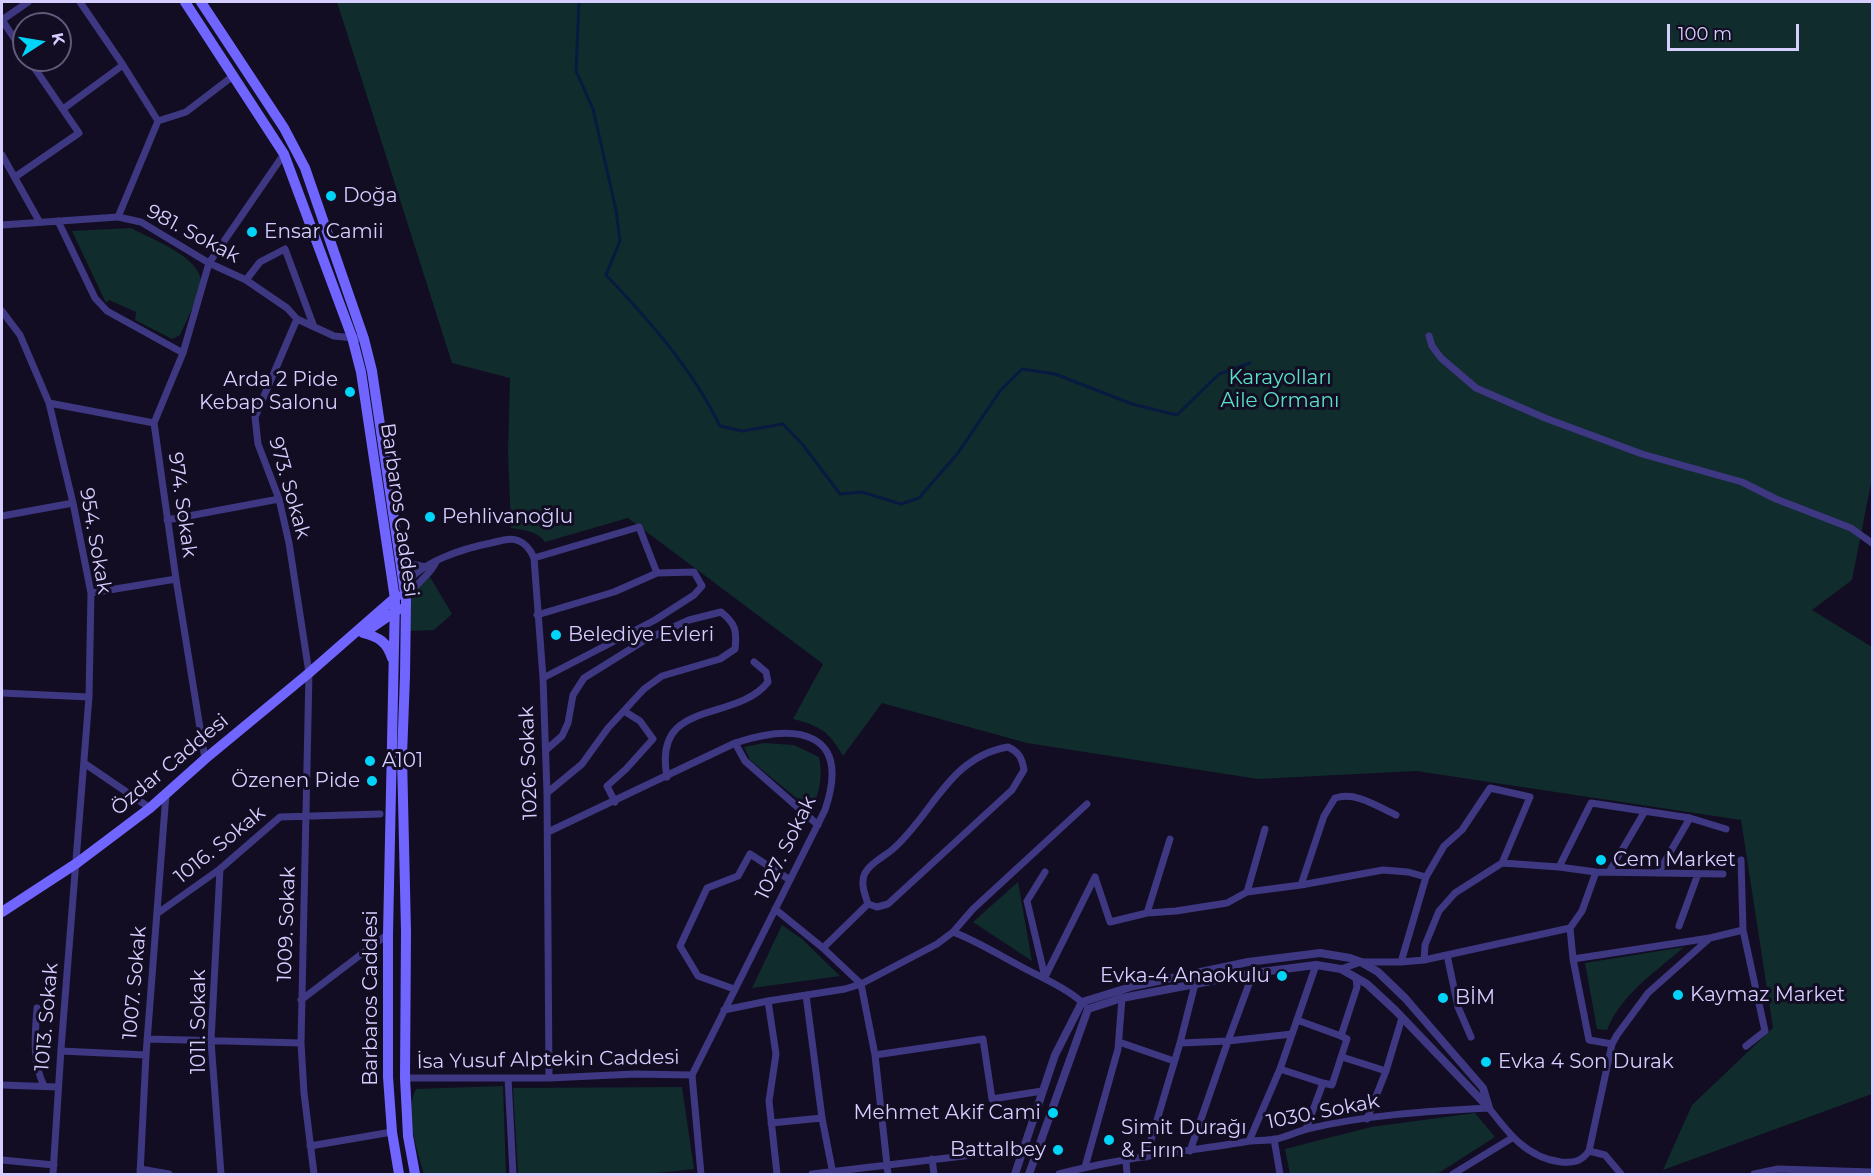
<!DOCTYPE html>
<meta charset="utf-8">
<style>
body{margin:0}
#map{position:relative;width:1874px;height:1176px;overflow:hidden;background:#120d22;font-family:Montserrat,sans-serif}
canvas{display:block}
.frame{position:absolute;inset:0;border:3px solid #d6ceff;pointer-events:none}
.north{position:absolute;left:12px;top:12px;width:60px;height:60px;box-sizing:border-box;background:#120d22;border:2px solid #605a7a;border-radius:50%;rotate:78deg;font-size:16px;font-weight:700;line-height:24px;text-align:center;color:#d6ceff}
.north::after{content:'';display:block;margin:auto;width:21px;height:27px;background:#00d4f9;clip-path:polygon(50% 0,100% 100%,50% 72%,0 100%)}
.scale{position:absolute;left:1667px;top:24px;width:132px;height:27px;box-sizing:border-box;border:3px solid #d6ceff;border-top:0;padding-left:8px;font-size:18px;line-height:21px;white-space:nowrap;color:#d6ceff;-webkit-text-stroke:4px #120d22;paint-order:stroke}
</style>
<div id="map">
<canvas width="1874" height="1176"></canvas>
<div class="frame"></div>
<div class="north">K</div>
<div class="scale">100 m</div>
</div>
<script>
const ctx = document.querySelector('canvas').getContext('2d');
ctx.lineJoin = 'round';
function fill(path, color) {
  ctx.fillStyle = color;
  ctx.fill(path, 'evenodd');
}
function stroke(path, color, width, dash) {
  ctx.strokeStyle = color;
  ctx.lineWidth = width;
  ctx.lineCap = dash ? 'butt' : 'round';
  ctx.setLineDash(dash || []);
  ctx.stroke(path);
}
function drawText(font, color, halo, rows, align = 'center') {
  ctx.font = font + ' Montserrat,sans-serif';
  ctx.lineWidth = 6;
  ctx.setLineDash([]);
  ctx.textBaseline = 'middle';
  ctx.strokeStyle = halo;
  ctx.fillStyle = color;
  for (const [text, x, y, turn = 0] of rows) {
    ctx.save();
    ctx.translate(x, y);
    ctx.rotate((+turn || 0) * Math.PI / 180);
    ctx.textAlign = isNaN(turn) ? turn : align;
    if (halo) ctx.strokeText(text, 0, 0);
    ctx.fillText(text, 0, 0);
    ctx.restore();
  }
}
fill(new Path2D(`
 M337 2H1872V478L1852 580 1812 610 1872 647V1094L1663 1170 1692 1105 1773 1028 1741 820 1416 771 1258 779 1027 743 882 703 843 756C829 731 820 726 793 719L823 664 628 518 545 542C537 531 524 530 511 528L508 453 510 378 452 363Z
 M131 228C151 239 202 257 201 283 200 294 185 324 180 335L172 339 135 320 136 312 109 300 106 303 72 231Z
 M430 577 452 614 434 630 409 631V595Z
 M764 743 794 745 819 757C823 775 820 793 811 810L750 760 744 747Z
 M1018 882 1032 961 973 922Z
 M782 925 802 939 840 976 752 988Z
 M1684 947C1657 971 1621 994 1607 1030L1597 1029 1585 963Z
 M503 1086 506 1174H424C417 1151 404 1111 416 1089Z
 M682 1087 694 1169 648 1174H518L513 1088Z
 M1475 1113 1495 1137 1437 1174H1290L1285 1149 1371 1127Z`), '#102c2c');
stroke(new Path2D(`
 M579 2 576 71 593 109 616 210 620 241 606 275C649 320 693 370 720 426L742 431 783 424 803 445 840 494 862 492 901 504 919 498 958 453 1000 391 1022 369 1055 374 1132 404 1177 415 1219 374 1250 363`), '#081a40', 3);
stroke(new Path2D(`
 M80 2 123 65 158 121
 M24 53 2 20 28 2
 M63 109 123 65
 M158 121 186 112 233 76
 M2 155 39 221
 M15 177 79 133 29 60
 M118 217 158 121
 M58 221 95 298 107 311 183 353
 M2 225 118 217 141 222 209 263 246 280 287 308 297 319 334 336 364 339
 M246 280 260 262 285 249 314 327
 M2 311 20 335 49 403 73 503 91 593 89 697 61 1049 53 1174
 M297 319 255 417 258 444 279 499 289 543 309 673 301 1043 304 1093 314 1174
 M1429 336 1432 346 1441 358 1476 388 1545 418 1642 454 1742 482 1776 499 1851 528 1872 543
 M49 403 154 423
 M2 516 73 503
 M167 520 279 499
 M401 552 411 564 426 567
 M534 558 639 527 657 573
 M405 586C419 562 465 548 491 543 500 541 510 537 519 541 527 544 531 551 534 558L543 678 547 793 549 1078
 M91 593 176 579
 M406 599C414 584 429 577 436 562
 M537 615 614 592 657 573 694 572 702 586 694 595 655 620 543 678
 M2 693 89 697
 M735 743 745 761 818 825
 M1008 747C1019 752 1022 758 1024 770L1012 790 888 904 877 907 868 904C865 895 860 883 865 873 871 862 884 857 893 849 933 814 949 757 1008 747Z
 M546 750 562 736 568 723 573 695 584 678 645 640 689 620 721 612C736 624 737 631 735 649L720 659 662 676 644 689 608 728 582 764 547 793
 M205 759 176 579 154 423 183 353 209 263 284 154
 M84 763 150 808
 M667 777C652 697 735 724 768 682L766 672 754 662
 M615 802 607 786 626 769 653 739 640 721 624 711
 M548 832 735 743C796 723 852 730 825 810L692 1075 701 1174
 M1741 860 1743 930 1765 1031 1746 1046
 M1559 867 1591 803 1690 818 1726 829
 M220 869 211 1041 221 1174
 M1596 872 1582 911 1570 928 1573 959 1589 1040 1612 1044
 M1609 872 1645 811
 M1658 873 1690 818
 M1095 877 1110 922 1147 913 1176 911 1227 903 1247 892 1301 885 1383 870 1408 872 1426 877 1401 962
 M1426 877 1444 846 1462 830 1490 788 1530 797 1502 863
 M1301 885 1324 816 1335 798C1356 791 1378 807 1396 815
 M1247 892 1265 829
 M775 909 823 948 861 984 875 1055 888 1174
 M158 913 220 869 280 817 380 814
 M1147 913 1170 839
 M1679 926 1698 874
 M953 932C977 941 997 954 1020 966 1042 978 1065 987 1084 1004
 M823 948 868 904
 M1447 955 1458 1007 1471 1037
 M1573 959 1710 938
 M1424 960 1425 945 1439 911 1455 893 1502 863 1559 867 1596 872 1723 874
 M1341 969 1361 962H1401L1424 960 1570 928
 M1045 977 1027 901 1045 872
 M1045 977 1095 877
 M734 989 698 976 680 946 707 888 738 876 750 854 790 880
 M806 995 822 1118 833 1174
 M301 1000 388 934
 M768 1001 776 1054 769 1101 777 1174
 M37 1008C35 1035 32 1061 44 1086
 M724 1010 768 1001 845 989 861 984 937 944 953 932 973 909 1087 804
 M1297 1020 1341 1036
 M147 1039 301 1043
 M1119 1042 1174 1061
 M1180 1043 1195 984
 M61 1051 146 1055
 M875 1055 983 1039 992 1099 1042 1091
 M1342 1057 1386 1071
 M1280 1069 1323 1083
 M405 1078H549L635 1074 692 1075
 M508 1078 513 1174
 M2 1085 58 1087
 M1367 1119 1386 1071 1402 1018
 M771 1123 822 1118
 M1306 1129 1323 1083 1332 1085 1347 1039 1341 1036 1357 987 1356 978
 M1274 1139 1280 1174
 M1249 1141 1280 1069 1316 965
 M310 1146 392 1132
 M1190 1151 1228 1041 1292 1034
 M1589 1151 1605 1155 1621 1174
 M1146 1157 1180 1043 1228 1041 1253 973
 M932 1159 934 1174
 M2 1160 54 1165
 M1126 1160 1127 1174
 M1085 1167 1118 1049 1122 998
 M140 1169 169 1174
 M140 1174 146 1055 166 794
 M812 1174 1023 1149
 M1059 1174C1119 1158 1182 1152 1244 1142 1254 1140 1266 1141 1276 1139 1286 1137 1296 1132 1307 1129 1366 1115 1428 1111 1489 1108 1508 1133 1527 1158 1561 1162 1573 1163 1581 1162 1589 1151L1612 1044 1617 1035 1648 993 1658 984 1710 938 1743 930
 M1453 1174 1512 1138
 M1754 1174 1778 1169 1872 1172`), '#3e3782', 7);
stroke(new Path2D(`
 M1015 1174 1055 1055 1082 1002 1134 986 1248 962 1320 953 1350 958 1361 962 1378 972 1405 998 1483 1088 1489 1108
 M1029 1174 1088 1009 1122 998 1253 973 1316 965 1341 969 1367 984 1395 1010 1486 1105`), '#3e3782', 8);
stroke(new Path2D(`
 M185 2 284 154 352 337 361 372 395 599 388 934V1077L392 1132 399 1174
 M201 2 284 128 305 168 364 339 372 371 406 600 405 676 402 756 406 932 405 1078 408 1136 415 1174
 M367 631 399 609
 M363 633C379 637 387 642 392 658
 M2 912 77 863 150 808 205 759 309 673 397 596`), '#7165ff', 10);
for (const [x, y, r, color] of [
 [331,196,6,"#00d4f9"],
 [252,232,6,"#00d4f9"],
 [350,392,6,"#00d4f9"],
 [430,517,6,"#00d4f9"],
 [556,635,6,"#00d4f9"],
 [370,761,6,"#00d4f9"],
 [372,781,6,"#00d4f9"],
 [1601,860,6,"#00d4f9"],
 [1282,976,6,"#00d4f9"],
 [1678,995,6,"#00d4f9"],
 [1443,998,6,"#00d4f9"],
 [1486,1062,6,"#00d4f9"],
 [1053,1113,6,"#00d4f9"],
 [1109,1140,6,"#00d4f9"],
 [1058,1150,6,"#00d4f9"]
]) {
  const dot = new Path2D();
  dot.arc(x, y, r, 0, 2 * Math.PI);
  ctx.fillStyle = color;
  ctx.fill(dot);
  stroke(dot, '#120d22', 2);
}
drawText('20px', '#d6ceff', '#120d22', [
 ["Doğa",343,196],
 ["Ensar Camii",264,232],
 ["Arda 2 Pide",338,380,"right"],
 ["Kebap Salonu",338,403,"right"],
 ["Pehlivanoğlu",442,517],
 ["Belediye Evleri",568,635],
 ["A101",382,761],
 ["Özenen Pide",360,781,"right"],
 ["Cem Market",1613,860],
 ["Evka-4 Anaokulu",1270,976,"right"],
 ["Kaymaz Market",1690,995],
 ["BİM",1455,998],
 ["Evka 4 Son Durak",1498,1062],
 ["Mehmet Akif Cami",1041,1113,"right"],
 ["Simit Durağı",1121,1128],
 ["& Fırın",1121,1151],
 ["Battalbey",1046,1150,"right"]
], 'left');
drawText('20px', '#d6ceff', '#120d22', [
 ["981. Sokak",193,234,28],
 ["973. Sokak",289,488,74],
 ["974. Sokak",182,505,82],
 ["Barbaros Caddesi",399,510,82],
 ["954. Sokak",95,541,80],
 ["1026. Sokak",529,763,-92],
 ["Özdar Caddesi",170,765,-40],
 ["1016. Sokak",220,845,-39],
 ["1027. Sokak",786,848,-64],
 ["1009. Sokak",287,924,-88],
 ["1007. Sokak",135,983,-85],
 ["Barbaros Caddesi",371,998,-90],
 ["1013. Sokak",47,1017,-85],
 ["1011. Sokak",199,1022,-90],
 ["İsa Yusuf Alptekin Caddesi",548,1060,-1],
 ["1030. Sokak",1323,1112,-11]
]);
drawText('20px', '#58e1c6', '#120d22', [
 ["Karayolları",1280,378],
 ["Aile Ormanı",1280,401]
]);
</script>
